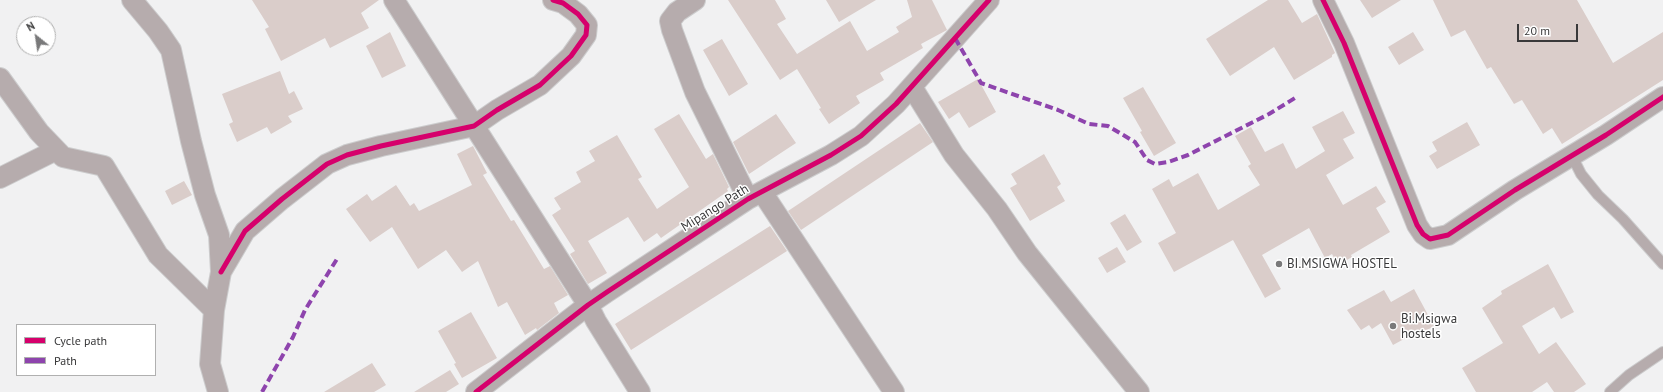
<!DOCTYPE html>
<style>
body{margin:0}
#map{position:relative;width:1663px;height:392px;overflow:hidden;background:#f1f1f2;font-family:"PT Sans",sans-serif}
canvas{display:block}
.legend{position:absolute;left:16px;top:324px;width:140px;height:52px;box-sizing:border-box;background:#fff;border:1px solid #b0b0b0;margin:0;padding:5px 7px;list-style:none;font-size:12px;color:#39393a}
.legend li{display:flex;align-items:center;gap:8px;height:20px}
.legend b{width:20px;border:1px solid #b0b0b0}
.north{position:absolute;left:16px;top:16px;width:40px;height:40px;box-sizing:border-box;background:#fff;border:1px solid #b0b0b0;border-radius:50%;rotate:330deg;font-size:11px;font-weight:700;line-height:16px;text-align:center;color:#39393a}
.north::after{content:'';display:block;margin:auto;width:14px;height:18px;background:#79797a;clip-path:polygon(50% 0,100% 100%,50% 72%,0 100%)}
.scale{position:absolute;left:1517px;top:24px;width:61px;height:18px;box-sizing:border-box;border:2px solid #39393a;border-top:0;padding-left:5px;font-size:12px;line-height:14px;white-space:nowrap;color:#39393a;-webkit-text-stroke:3px #fff;paint-order:stroke}
</style>
<div id="map">
<canvas width="1663" height="392"></canvas>
<ul class="legend">
<li><b style="height:5px;background:#d6006c"></b>Cycle path</li>
<li><b style="height:5px;background:#8e44ad"></b>Path</li>
</ul>
<div class="north">N</div>
<div class="scale">20 m</div>
</div>
<script>
const ctx = document.querySelector('canvas').getContext('2d');
ctx.lineJoin = 'round';
function fill(path, color) {
  ctx.fillStyle = color;
  ctx.fill(path, 'evenodd');
}
function stroke(path, color, width, dash) {
  ctx.strokeStyle = color;
  ctx.lineWidth = width;
  ctx.lineCap = dash ? 'butt' : 'round';
  ctx.setLineDash(dash || []);
  ctx.stroke(path);
}
function drawText(font, color, halo, rows, align = 'center') {
  ctx.font = font + ' "PT Sans",sans-serif';
  ctx.lineWidth = 3;
  ctx.setLineDash([]);
  ctx.textBaseline = 'middle';
  ctx.strokeStyle = halo;
  ctx.fillStyle = color;
  for (const [text, x, y, turn = 0] of rows) {
    ctx.save();
    ctx.translate(x, y);
    ctx.rotate((+turn || 0) * Math.PI / 180);
    ctx.textAlign = isNaN(turn) ? turn : align;
    if (halo) ctx.strokeText(text, 0, 0);
    ctx.fillText(text, 0, 0);
    ctx.restore();
  }
}
fill(new Path2D(`
 M252 0H379L361 13 369 28 330 48 325 38 281 61 265 29 269 27Z
 M728 0H775L786 19 777 24 797 54 850 21 867 51 899 32 896 27 912 17 907 0H932L947 30 921 44 923 48 880 73 884 80 856 96 860 103 829 124 819 109 821 108 797 69 780 80Z
 M826 0H876L839 22Z
 M1268 0H1288L1302 23 1317 14 1335 53 1332 55V57L1294 80 1274 47 1230 76 1206 39Z
 M1360 0H1401L1372 18Z
 M1433 0H1577L1613 63 1663 32V80L1562 144 1552 128 1543 134 1522 100 1514 104 1491 67 1487 69 1465 30 1451 37Z
 M390 32 406 66 382 78 366 46Z
 M1413 32 1424 50 1399 65 1388 47Z
 M722 39 748 84 729 96 703 50Z
 M280 71 289 94 294 91 303 109 288 116 292 122 271 134 267 127 237 142 229 124 233 122 222 94Z
 M978 79 996 112 969 128 959 112 949 119 938 102Z
 M1143 87 1176 143 1154 156 1140 132 1142 131 1123 98Z
 M1343 111 1355 133 1343 139 1354 158 1326 175 1343 205 1376 186 1386 202 1376 208 1390 232 1351 255 1352 257 1338 265 1332 254 1325 258 1309 228 1262 255 1281 289 1265 298 1233 240 1174 272 1158 243 1176 233 1152 189 1169 179 1173 187 1198 173 1218 210 1260 185 1248 166 1251 164 1235 136 1251 127 1265 152 1283 143 1296 169 1325 151 1312 127Z
 M679 114 706 159 713 154 729 187 727 189 728 191 661 238 657 233 644 242 628 217 588 241 607 273 588 284 570 254 575 251 552 215 561 209 554 198 581 182 576 172 595 161 589 151 617 135 642 177 638 179 657 209 689 187 654 129Z
 M776 114 796 143 749 174 733 142Z
 M1467 122 1480 145 1437 169 1429 156 1437 151 1432 142Z
 M920 123 933 142 801 230 788 211Z
 M473 146 487 173 483 175 511 221 514 220 544 269 550 266 568 295 554 303 559 313 537 330 536 328 525 335 507 302 498 307 478 261 462 272 446 250 418 269 392 227 370 242 346 209 367 194 372 201 396 185 410 206 414 203 419 211 472 185 457 154Z
 M1044 154 1061 184 1057 187 1065 201 1030 221 1010 188 1017 184 1011 174Z
 M184 181 192 195 172 205 165 191Z
 M1125 214 1142 242 1127 251 1110 223Z
 M770 226 787 251 631 350 615 324Z
 M1117 247 1126 262 1107 273 1098 258Z
 M1548 264 1574 312 1561 319 1554 307 1522 326 1539 354 1556 342 1586 384 1574 392H1554L1547 382 1532 392H1476L1462 368 1503 343 1482 308 1502 294 1501 291Z
 M1414 289 1434 326 1417 336 1415 333 1393 345 1381 323 1372 329 1369 325 1361 330 1347 310 1384 290 1391 302Z
 M471 312 497 358 462 378 454 364 456 363 438 331Z
 M372 363 386 385 374 392H324Z
 M450 370 459 384 446 392H414Z`), '#dacdca');
const lane = new Path2D(`
 M1572 156 1581 174 1598 195 1623 219 1663 264
 M1610 392 1629 375 1663 352`);
const street = new Path2D(`
 M132 0 158 31 171 50 191 141 205 195 219 235 221 272 214 310 210 364 218 392
 M394 0 588 305 596 321 640 392
 M695 0 677 12 670 21 672 30 695 92 748 199
 M1323 0 1344 43 1417 225 1423 234 1430 239 1448 235 1515 190 1606 135 1663 97
 M0 78 39 132 63 157 104 166 158 255 214 310
 M912 87 954 155 997 209 1027 253 1139 392
 M0 178 56 150
 M762 192 894 392
 M221 272 245 231 282 199 327 164 347 155 381 146 474 126 497 110 540 85 571 56 586 35 587 25 578 14 563 3 553 0
 M476 392 588 305 607 292 748 199 831 155 861 136 896 104 989 0`);
stroke(lane, '#cccccd', 12);
stroke(street, '#cccccd', 22);
stroke(lane, '#b6acad', 10);
stroke(street, '#b6acad', 20);
stroke(new Path2D(`
 M955 38 981 83 1058 110 1089 124 1108 126 1135 142 1147 160 1155 164 1168 162 1188 155 1269 114 1295 98
 M262 392 293 337 305 310 337 259`), '#8e44ad', 4, [8, 4]);
stroke(new Path2D(`
 M1323 0 1344 43 1417 225 1423 234 1430 239 1448 235 1515 190 1606 135 1663 97
 M221 272 245 231 282 199 327 164 347 155 381 146 474 126 497 110 540 85 571 56 586 35 587 25 578 14 563 3 553 0
 M476 392 588 305 607 292 748 199 831 155 861 136 896 104 989 0`), '#d6006c', 5);
for (const [x, y, r, color] of [
 [1279,264,4,"#79797a"],
 [1393,326,4,"#79797a"]
]) {
  const dot = new Path2D();
  dot.arc(x, y, r, 0, 2 * Math.PI);
  ctx.fillStyle = color;
  ctx.fill(dot);
  stroke(dot, '#fff', 1.5);
}
drawText('13px', '#39393a', '#fff', [
 ["Mipango Path",715,208,-32]
]);
drawText('13px', '#39393a', '#fff', [
 ["BI.MSIGWA HOSTEL",1287,264],
 ["Bi.Msigwa",1401,319],
 ["hostels",1401,334]
], 'left');
</script>
